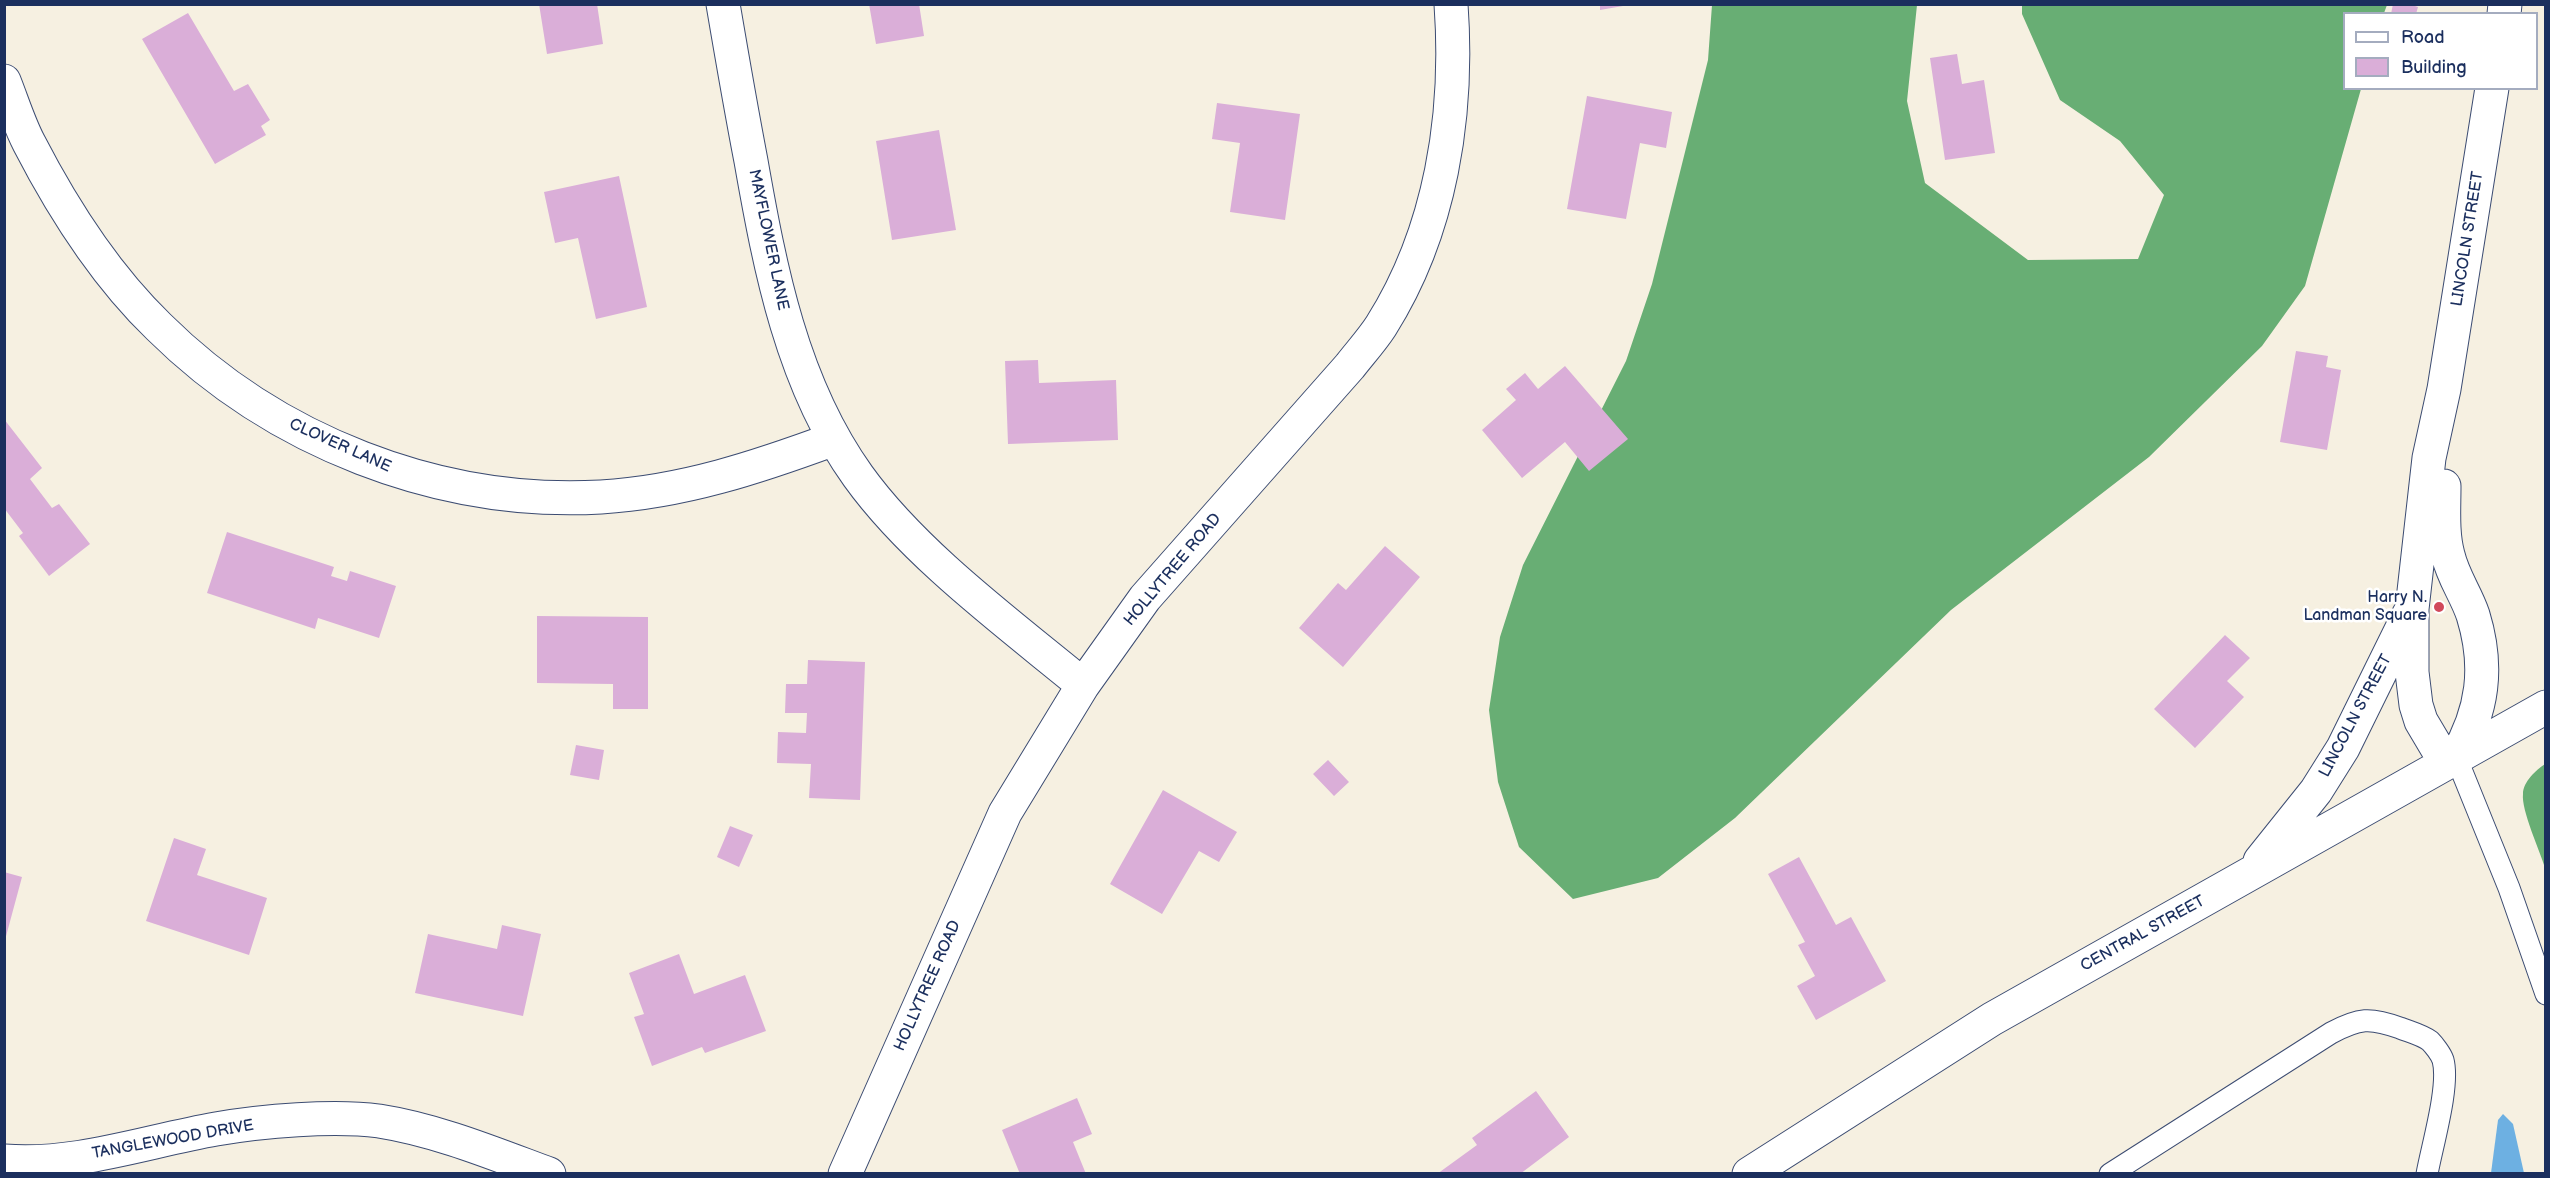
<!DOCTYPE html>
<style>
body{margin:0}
#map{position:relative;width:2550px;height:1178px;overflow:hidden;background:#f6f0e1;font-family:"Balsamiq Sans",sans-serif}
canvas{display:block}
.frame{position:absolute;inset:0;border:6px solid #1b2f5e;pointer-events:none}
.legend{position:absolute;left:2343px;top:12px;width:195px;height:78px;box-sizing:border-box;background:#fff;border:2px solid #a4acbf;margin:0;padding:8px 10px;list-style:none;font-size:18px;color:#1b2f5e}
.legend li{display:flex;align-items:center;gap:12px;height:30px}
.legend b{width:30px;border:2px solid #a4acbf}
</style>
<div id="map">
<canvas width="2550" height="1178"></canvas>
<div class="frame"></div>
<ul class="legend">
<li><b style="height:8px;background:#fff"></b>Road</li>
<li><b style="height:16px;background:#daaed8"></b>Building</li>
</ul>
</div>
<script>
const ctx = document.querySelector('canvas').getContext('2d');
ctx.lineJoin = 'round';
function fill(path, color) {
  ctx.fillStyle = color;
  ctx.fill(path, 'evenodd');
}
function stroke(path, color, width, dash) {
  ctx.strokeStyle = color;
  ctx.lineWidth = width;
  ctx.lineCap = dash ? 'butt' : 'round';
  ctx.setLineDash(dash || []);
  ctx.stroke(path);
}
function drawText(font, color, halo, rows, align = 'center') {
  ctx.font = font + ' "Balsamiq Sans",sans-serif';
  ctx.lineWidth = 5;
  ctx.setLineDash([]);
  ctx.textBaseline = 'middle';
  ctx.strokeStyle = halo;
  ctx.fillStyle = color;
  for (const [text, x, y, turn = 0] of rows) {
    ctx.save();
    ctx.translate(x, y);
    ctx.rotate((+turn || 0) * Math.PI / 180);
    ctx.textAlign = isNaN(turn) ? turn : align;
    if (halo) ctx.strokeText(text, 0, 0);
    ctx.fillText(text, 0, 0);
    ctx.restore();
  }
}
fill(new Path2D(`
 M1712 5H1917L1907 101 1925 183 2028 260 2138 259 2164 195 2120 141 2060 100 2022 14V5H2387L2384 13 2344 14V88L2361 89 2305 286 2262 346 2149 457 1951 610 1735 818 1658 878 1573 899 1519 847 1498 782 1489 710 1500 637 1523 565 1626 361 1652 284 1708 60Z
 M2545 764V868C2540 851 2521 810 2523 794 2523 782 2536 770 2545 764Z`), '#68ae74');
fill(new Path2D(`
 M2503 1114 2513 1124 2524 1173H2491L2498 1120Z`), '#6db0e2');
fill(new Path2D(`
 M539 4H597L603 44 547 54Z
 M869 4H919L924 36 876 44Z
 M1600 4H1623V6L1600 10Z
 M2393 4H2409L2418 7 2416 14H2391Z
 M188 13 234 91 248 84 270 120 261 126 266 135 215 164 142 39Z
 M1957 54 1962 84 1984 80 1995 153 1945 160 1930 58Z
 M1587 96 1672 112 1666 148 1640 143 1626 219 1567 209Z
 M1217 103 1300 114 1285 220 1230 212 1240 143 1212 139Z
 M939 130 956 230 892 240 876 141Z
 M619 176 647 307 596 319 578 238 555 243 544 192Z
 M2296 351 2328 356 2326 367 2341 370 2327 450 2280 442Z
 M1038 360 1039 383 1116 380 1118 440 1008 444 1005 361Z
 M1565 366 1628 439 1589 471 1565 442 1522 478 1482 430 1516 400 1506 389 1525 373 1538 389Z
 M4 419 42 468 30 479 52 508 59 504 90 544 49 576 19 536 23 533 4 508Z
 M227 532 334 567 331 576 347 581 350 571 396 586 379 638 318 618 315 629 207 593Z
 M1385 546 1420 577 1343 667 1299 628 1338 583 1346 590Z
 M537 616 648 617V709H613V684L537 683Z
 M2225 635 2250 658 2227 681 2244 697 2195 748 2154 709Z
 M808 660 865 662 860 800 809 798 811 764 777 763 778 732 806 733 807 713H785L786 684H807Z
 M576 745 604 750 599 780 570 775Z
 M1328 760 1349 782 1334 796 1313 774Z
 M1163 790 1237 832 1219 862 1199 851 1162 914 1110 884Z
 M730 826 753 835 739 867 717 857Z
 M174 838 206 849 197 875 267 898 249 955 146 921Z
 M1799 857 1836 925 1851 917 1886 981 1816 1020 1797 986 1815 976 1798 945 1805 942 1768 874Z
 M4 872 22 877 5 940H4Z
 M502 925 541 934 523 1016 415 993 428 934 497 949Z
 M679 954 694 994 745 975 766 1031 705 1053 702 1047 652 1066 634 1017 644 1014 629 973Z
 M1536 1091 1569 1137 1520 1174H1437L1477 1145 1472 1138Z
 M1077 1098 1092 1134 1073 1142 1086 1174H1020L1002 1130Z`), '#daaed8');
const lane = new Path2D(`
 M2456 757 2509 888 2546 994
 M2110 1174 2331 1033C2359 1018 2370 1017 2400 1028 2410 1032 2422 1035 2430 1041 2434 1045 2441 1054 2443 1060 2450 1086 2432 1146 2427 1174`);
const street = new Path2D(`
 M723 4C732 57 741 109 751 161 770 269 792 384 858 476 914 554 1009 624 1083 685
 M4 81C12 101 19 124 29 143 63 209 105 275 159 327 274 441 438 506 601 497 683 492 758 467 834 439
 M4 1161C75 1167 147 1141 216 1129 262 1121 333 1115 379 1121 437 1130 495 1154 549 1174
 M845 1174 1005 813 1083 685 1145 598 1350 366C1360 353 1372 340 1381 326 1441 231 1459 115 1451 4`);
const secondary = new Path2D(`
 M2504 14 2505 4
 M2444 486C2444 509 2442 533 2448 555 2453 577 2466 594 2473 615 2489 667 2483 711 2456 757
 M2456 757 2437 748 2421 721 2416 705 2412 672V609L2429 458 2444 389 2492 88
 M2260 861 2316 791 2343 748 2409 614
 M1749 1174 1992 1019 2546 707`);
stroke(lane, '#3c4c72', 23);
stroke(street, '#3c4c72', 35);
stroke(secondary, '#3c4c72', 35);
stroke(lane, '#fff', 21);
stroke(street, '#fff', 33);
stroke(secondary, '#fff', 33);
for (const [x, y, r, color] of [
 [2439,607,6,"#d1495b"]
]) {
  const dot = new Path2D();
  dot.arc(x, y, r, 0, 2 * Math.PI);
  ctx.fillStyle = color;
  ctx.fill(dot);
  stroke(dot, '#fff', 2);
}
drawText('16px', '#1b2f5e', '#fff', [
 ["LINCOLN STREET",2468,239,-81],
 ["MAYFLOWER LANE",768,240,78],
 ["CLOVER LANE",340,446,24],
 ["HOLLYTREE ROAD",1173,570,-50],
 ["LINCOLN STREET",2356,716,-62],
 ["CENTRAL STREET",2143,934,-29],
 ["HOLLYTREE ROAD",928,986,-66],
 ["TANGLEWOOD DRIVE",173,1140,-10]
]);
drawText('16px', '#1b2f5e', '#fff', [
 ["Harry N.",2427,598],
 ["Landman Square",2427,616]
], 'right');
</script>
